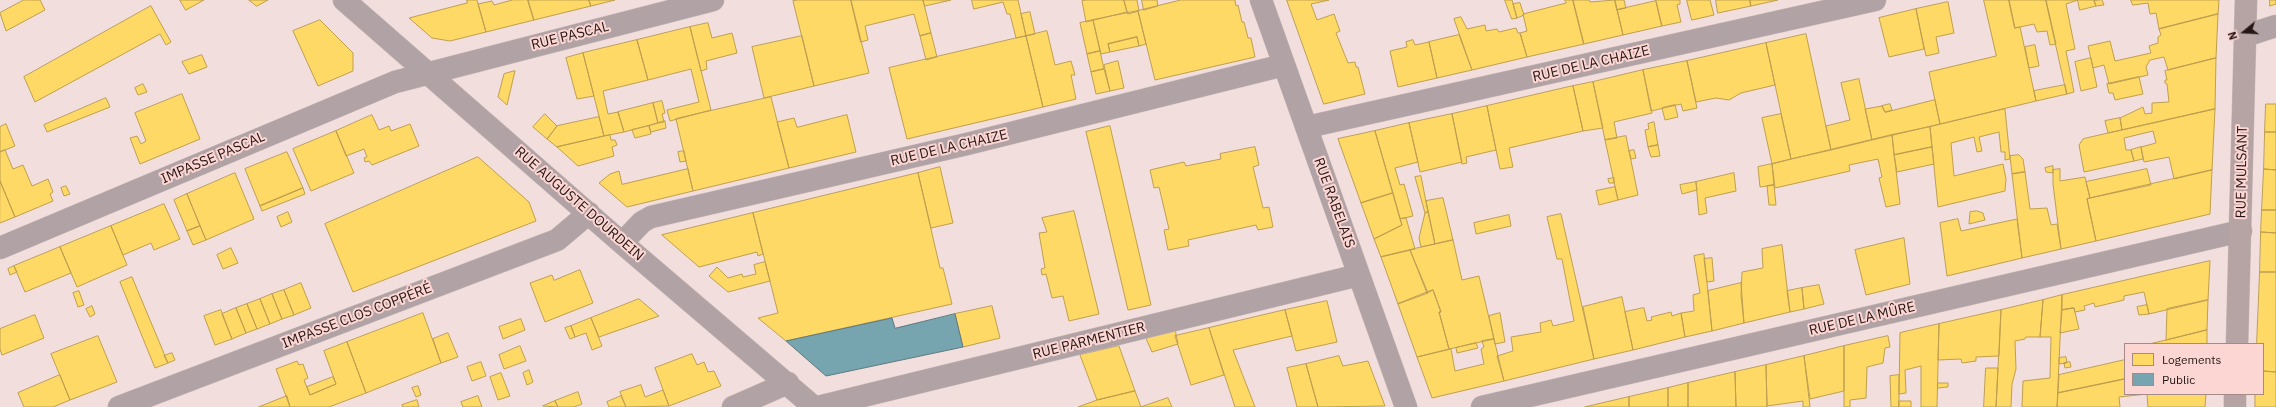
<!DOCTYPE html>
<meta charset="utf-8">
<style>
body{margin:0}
#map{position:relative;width:2276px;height:407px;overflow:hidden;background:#f2dedc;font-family:"IBM Plex Sans",sans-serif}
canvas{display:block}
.legend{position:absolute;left:2124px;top:343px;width:140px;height:52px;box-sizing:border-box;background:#fcd6d2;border:1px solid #a68a87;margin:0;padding:5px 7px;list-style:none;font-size:12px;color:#251716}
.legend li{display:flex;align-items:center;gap:8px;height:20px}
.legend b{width:20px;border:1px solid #a68a87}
.north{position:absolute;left:2224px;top:12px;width:40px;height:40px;-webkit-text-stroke:3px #fcd6d2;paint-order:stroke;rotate:252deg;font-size:11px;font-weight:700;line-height:16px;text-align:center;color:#251716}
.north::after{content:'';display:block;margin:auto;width:14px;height:18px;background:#251716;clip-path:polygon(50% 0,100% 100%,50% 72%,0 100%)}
</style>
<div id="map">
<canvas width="2276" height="407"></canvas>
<ul class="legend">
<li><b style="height:11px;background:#ffd966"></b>Logements</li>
<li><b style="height:11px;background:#76a5af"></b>Public</li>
</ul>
<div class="north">N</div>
</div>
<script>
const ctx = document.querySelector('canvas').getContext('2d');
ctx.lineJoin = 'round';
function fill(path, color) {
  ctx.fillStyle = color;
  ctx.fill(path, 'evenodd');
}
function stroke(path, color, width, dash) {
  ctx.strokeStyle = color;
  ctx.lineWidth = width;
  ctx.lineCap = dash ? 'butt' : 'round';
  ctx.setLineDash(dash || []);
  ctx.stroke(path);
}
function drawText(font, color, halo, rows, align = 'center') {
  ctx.font = font + ' "IBM Plex Sans",sans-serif';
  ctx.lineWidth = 4;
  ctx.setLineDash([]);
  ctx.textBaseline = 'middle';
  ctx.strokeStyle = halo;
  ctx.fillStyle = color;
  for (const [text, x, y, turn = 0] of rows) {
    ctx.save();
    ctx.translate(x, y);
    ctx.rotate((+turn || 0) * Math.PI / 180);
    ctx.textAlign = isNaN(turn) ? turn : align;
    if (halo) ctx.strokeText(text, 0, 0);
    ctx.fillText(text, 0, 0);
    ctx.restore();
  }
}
const homes = new Path2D(`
 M24 0H40L45 10 6 31 0 13Z
 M180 0H204L186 10Z
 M249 0H268L257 6Z
 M467 0H477L486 32 450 41 432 38 409 18 467 3Z
 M528 0H589L591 6 534 20Z
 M528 0 534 20 486 32 478 4 492 1 494 5 512 0Z
 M589 0H615L591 6Z
 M798 0H851L869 73 814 86 793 1Z
 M851 0H923L931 33 920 36 914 14 865 26 868 40 861 42Z
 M923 0H951L925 6Z
 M972 0H1018L1026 36 1016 38 1010 14H1007L1003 2 974 9Z
 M1087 0H1124L1127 12 1086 22 1082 1Z
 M1124 0H1137L1139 11 1128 14Z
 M1142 0H1157L1158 6 1144 10Z
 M1181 0H1235L1236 6 1238 5 1242 22H1244L1248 38H1251L1255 57 1155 80 1138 11Z
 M1287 0H1329L1311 4 1317 20 1334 14 1340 31 1336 33 1348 63 1355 62 1356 67H1358L1365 94 1324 104Z
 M1505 0H1512L1517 18 1512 19Z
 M1565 0H1573L1584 44 1527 57 1520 33 1527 31 1523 14 1566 3Z
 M1573 0H1589L1590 2 1615 0 1623 35 1584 44Z
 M1615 0H1624L1626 8 1617 10Z
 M1656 0H1680V4L1677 5 1681 22 1662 26Z
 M1687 0H1710L1714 15 1692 20Z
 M1716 0H1750L1751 6 1718 13Z
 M1750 0H1778L1751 6Z
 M1984 0H2009L2015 28 2020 27 2036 101 1940 124 1929 72 1996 56Z
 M2009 0H2046L2056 44 2050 45 2047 31 2037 32 2034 24 2015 28Z
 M2046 0H2078L2066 4 2075 49 2066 51 2074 92 2067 94Z
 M2078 0H2094L2096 6 2080 10Z
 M2102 0 2104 5 2096 6 2094 1Z
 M2131 0H2219L2218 14 2159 29 2156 13 2150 14 2148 3 2133 5Z
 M2270 0H2276V4L2270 6Z
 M1656 1 1662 26 1623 35 1617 10Z
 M1948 2 1954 33 1936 37 1939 53 1926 56 1916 9Z
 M1520 3 1524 15 1517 18 1513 4Z
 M151 6 171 42 166 45 160 34 35 102 24 77Z
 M1916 9 1924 49 1889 57 1879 18Z
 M1138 11 1146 44 1139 46 1137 37 1108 44 1110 52 1101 54 1093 20Z
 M1030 12 1035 34 1026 36 1021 14Z
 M2218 14 2216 58 2168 70 2164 57 2150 60 2146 67 2148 75 2109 84 2104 65 2093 68 2088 46 2110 41 2115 61 2151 53 2149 46 2158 43V37L2161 35 2159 29Z
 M1461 17 1467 29 1485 25 1486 31 1497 29 1499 32 1516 28 1518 33H1520L1527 57 1472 70 1454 19Z
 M320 20 353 53V71L318 86 293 31Z
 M1093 20 1100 51 1087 54 1080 23Z
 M708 23 712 38 732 33 737 53 706 61 707 69 701 71 690 27Z
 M690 27 711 110 670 121 667 110 699 102 691 69 648 80 637 40Z
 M1047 31 1055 65 1071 61 1075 75H1071L1076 99 1043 107 1026 36Z
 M931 33 937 57 926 60 920 36Z
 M1806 34 1831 150 1791 159 1766 43Z
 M1459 35 1472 70 1437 78 1429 42Z
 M802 36 814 86 764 98 752 47Z
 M1026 36 1043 107 907 139 889 68Z
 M1137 37 1139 46 1110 52 1108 44Z
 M637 40 648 80 603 91 608 114 618 112 624 132 604 136 583 53Z
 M1413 40 1415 45 1429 42 1437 78 1398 87 1390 51 1407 47 1406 42Z
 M1766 43 1775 85 1741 93 1729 100 1716 98 1696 102 1687 61Z
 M2035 45 2039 66 2029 68 2025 47Z
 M1100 51 1104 69 1091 72 1087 54Z
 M583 53 594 96 577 99 566 58Z
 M202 55 207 67 189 74 182 62Z
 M2091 58 2097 87 2081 91 2075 62Z
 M2216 58 2215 109 2122 130 2120 118 2143 107 2145 114 2152 113V103L2169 102 2167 84 2165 83V80H2167L2165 71Z
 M1118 61 1124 88 1110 91 1104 65Z
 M1687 61 1697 108 1683 111 1681 104 1651 111 1643 70Z
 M1104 69 1110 91 1096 94 1091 72Z
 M1643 70 1652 113 1614 122 1617 138 1605 140 1593 82Z
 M515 71 507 105 498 97 504 74Z
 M2139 77 2143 94 2115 100 2113 93H2109L2107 84Z
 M1859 79 1872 140 1831 150 1826 126 1850 120 1841 83Z
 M1593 82 1603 128 1583 131 1573 86Z
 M143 84 147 92 138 95 135 88Z
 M2065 85 2067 94 2036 101 2034 91Z
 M1573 86 1583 131 1509 148 1513 167 1500 169 1487 106Z
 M182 94 200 139 140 164 130 138 137 136 141 144 146 141 135 113Z
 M771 97 789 168 693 191 676 119Z
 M106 98 110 107 47 132 44 125Z
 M1935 100 1940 124 1872 140 1865 109 1882 106 1885 112Z
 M662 101 665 113 662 114 664 122 658 123 653 103Z
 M653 103 658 123 624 132 618 112Z
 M1890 104 1892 110 1885 112 1882 106Z
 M2266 104H2276V132H2265Z
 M1675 105 1678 117 1665 120 1662 108Z
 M1487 106 1496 150 1466 157 1467 163 1462 164 1452 114Z
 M2005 109 2010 159 2005 160V152H2001L1999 132 1979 137 1982 151 1977 152 1974 137 1951 143 1954 176 2003 164 2006 179 2005 191 1938 207 1930 127Z
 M2215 109 2212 170 2174 179 2169 157 2144 162 2141 147 2156 143 2153 131 2124 138 2126 150H2131L2134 161 2084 172 2079 145 2083 139Z
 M545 114 557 126 547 139 533 127Z
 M1452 114 1462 162 1420 172 1409 123Z
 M1781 114 1791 159 1772 164 1762 118Z
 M372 115 379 130 389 126 391 131 410 124 419 146 372 165 369 161 365 162 364 158 367 157 364 149 346 156 336 131Z
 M847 115 856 152 789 168 777 122 794 118 797 127Z
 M599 117 604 136 557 147 547 139 557 126Z
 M2120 118 2122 130 2108 133 2105 121Z
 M665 121 666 128 651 132 649 126Z
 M1654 122 1658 145 1648 147 1645 130 1649 129 1648 124Z
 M1409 123 1418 162 1395 168 1400 185 1404 184 1413 216 1400 219 1375 131Z
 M6 124 15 146 0 152V127Z
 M649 126 651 134 635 138 632 130Z
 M1110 126 1151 305 1128 310 1086 132Z
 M1930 127 1932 147 1894 155 1892 135Z
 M336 131 354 173 311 191 293 149Z
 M1375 131 1393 193 1361 203 1338 139Z
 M2265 132H2276V170L2264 169Z
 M610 135 611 140H615L617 145 612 147 614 156 578 166 557 147Z
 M1892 135 1900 204 1886 207 1879 178 1882 177 1878 159 1849 165 1850 171 1775 188 1772 164Z
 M1626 136 1638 195 1618 200 1605 140Z
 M1658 145 1660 156 1651 157 1648 147Z
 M1255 147 1259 165 1253 167 1263 208 1269 207 1273 227 1258 230 1256 225 1188 240 1189 246 1168 250 1164 230 1169 229 1159 187 1154 188 1150 170 1184 162 1186 166 1221 159 1220 154Z
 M1932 147 1934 164 1897 172 1894 155Z
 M2141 147 2143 159 2134 161 2131 150Z
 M5 150 13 169 23 165 32 186 48 179 53 192 50 194 53 201 15 217 0 181V152Z
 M1634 150 1636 158 1631 159 1629 151Z
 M684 151 686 161 680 162 678 152Z
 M287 152 303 188 260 206 245 169Z
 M2019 155 2023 159 2025 172 2012 174 2010 156Z
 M478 157 529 202 536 221 353 292 325 224Z
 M1772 164 1774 185 1760 187 1758 167Z
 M2053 166V173L2046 172 2045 168Z
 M940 167 953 223 931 228 918 173Z
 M688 169 693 191 627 207 599 183 610 174 619 171 622 184Z
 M2060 169V181L2085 177 2090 198 2087 199 2096 241 2061 249 2053 184V170Z
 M2147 169 2151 185 2090 198 2086 182Z
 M2264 169 2276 170V210H2262Z
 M2212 170 2210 214 2096 241 2087 199Z
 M2025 172 2030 209 2047 208 2051 225 2057 224 2061 249 2022 258 2012 174Z
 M235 173 254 219 206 240 187 194Z
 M918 173 940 268H943L952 304 786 341 758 318 778 313 753 213Z
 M1734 173 1736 191 1705 198 1707 213 1699 215 1696 182Z
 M1421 176 1428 212 1425 213 1415 177Z
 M1614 178V183H1609L1608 179Z
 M0 181 15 217 0 223Z
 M1696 182 1697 190 1682 194 1680 185Z
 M1774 185 1776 205H1769L1767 186Z
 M66 186 70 194 64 196 61 188Z
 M1615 187 1618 200 1599 205 1596 191Z
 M303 188 305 194 262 211 260 206Z
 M1393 193 1402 225 1374 239 1361 203Z
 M187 194 200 226 187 231 174 200Z
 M1443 198 1453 240 1435 244 1426 201Z
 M164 204 180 239 154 250 151 243 123 255 111 226Z
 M2262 210H2276V233L2261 232Z
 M1074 211 1099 314 1069 321 1063 296 1052 298 1046 274 1042 275 1041 269 1045 268 1039 233 1047 232 1042 218Z
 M1977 211 1983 213 1985 220 1969 224 1970 212Z
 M288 212 292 222 281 227 277 217Z
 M1428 212 1435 244 1421 247 1419 238 1425 213Z
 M753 213 763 254 758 256 757 252 699 267 662 235Z
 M1561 214 1594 359 1504 381 1497 356 1513 351 1511 337 1541 332 1540 323 1551 320 1553 326 1574 321 1562 259H1557L1547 217Z
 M1509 215 1511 226 1476 234 1474 223Z
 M1406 218 1415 249 1381 257 1374 239 1402 225 1400 219Z
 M1958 219 1961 231 2017 219 2022 258 1947 276 1940 223Z
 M111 226 127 265 77 287 60 247Z
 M200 226 206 240 193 245 187 231Z
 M2261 232 2276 233V272H2260Z
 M1904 238 1910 284 1866 295 1855 250Z
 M1453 240 1462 280 1479 276 1494 339 1449 349 1439 312H1441L1433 290 1427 293 1410 250Z
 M1782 245 1790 312 1744 323 1741 295 1742 272 1763 268 1762 249Z
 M60 247 71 273 25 292 14 266Z
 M231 248 238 263 223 269 217 255Z
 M1410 250 1428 293 1398 304 1381 257Z
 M1704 254 1712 331 1685 337 1681 313 1694 311 1693 295 1700 293 1694 256Z
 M1712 258 1714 281 1707 282 1704 259Z
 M2210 261 2208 300 2149 314 2144 292 2124 296V300L2095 307 2094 303 2084 306 2085 310 2075 312 2074 308 2062 310V295Z
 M765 262 770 281 728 292 709 276 717 267 728 278 742 274 743 277 756 274 754 265Z
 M14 266 17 272 10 275 8 269Z
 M580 270 593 303 545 322 530 283 552 275 554 280Z
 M2260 272H2276V372L2263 371V344H2257Z
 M132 277 168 363 155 368 120 282Z
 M301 283 311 308 294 315 284 290Z
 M1741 283 1744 323 1712 331 1708 291Z
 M1819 285 1824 304 1804 309 1802 288Z
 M1802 288 1804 309 1790 312 1787 291Z
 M284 290 294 315 282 319 272 294Z
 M1433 290 1441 312H1439L1449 349 1417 357 1398 304Z
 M79 291 84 305 78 307 73 293Z
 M272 294 282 319 270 324 260 299Z
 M2062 295 2057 407H2022L2023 381 2050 378 2051 337H2040L2043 300Z
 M1622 297 1633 350 1594 359 1583 307Z
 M260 299 270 324 257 329 247 304Z
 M639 299 659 316 599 337 591 318Z
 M2043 300 2040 337H2026L2025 339 2015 341 2016 369 2012 384 2011 407H1996L2001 310Z
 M2208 300 2207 330 2166 340 2167 309Z
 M1327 301 1337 342 1296 351 1285 310Z
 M247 304 257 329 246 333 236 308Z
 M2147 305 2149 314 2139 315 2137 307Z
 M92 306 95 314 90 317 86 309Z
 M992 306 1000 338 963 347 955 314Z
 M236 308 246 333 232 339 222 314Z
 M1644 308 1647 321 1652 320 1651 317 1671 312 1672 316 1681 313 1685 337 1633 350 1625 312Z
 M2074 308 2079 329 2060 333 2062 310Z
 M221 310 232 339 215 345 204 316Z
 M1285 310 1292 336 1233 350 1255 407H1235L1209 328Z
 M2001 310 1999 356 1976 357V361L1962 363 1961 359 1938 360 1939 324Z
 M423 313 441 363 366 393 347 342Z
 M1500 313 1505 342 1495 344 1489 316Z
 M35 315 44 338 2 355 0 349V329Z
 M591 318 602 346 592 350 586 333 575 337 571 326Z
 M521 319 525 330 503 339 499 327Z
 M1939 324 1937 407H1921V366L1905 370 1906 393 1899 394 1900 333Z
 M571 326 575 337 570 339 565 328Z
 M1209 328 1224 375 1191 385 1175 336Z
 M1175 329 1178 344 1152 352 1145 336Z
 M2207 330V344H2149L2166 340Z
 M448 333 458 357 441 363 433 339Z
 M98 336 117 382 70 400 51 354Z
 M1888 336 1890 347 1885 348 1883 363 1867 367 1866 398 1850 400V407H1844V346Z
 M1494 339 1504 381 1432 398 1417 357 1451 349 1455 371 1484 364 1481 349 1484 347 1482 341Z
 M347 342 366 393 329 407H290L276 369 297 361 299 365 303 364 308 378 304 380 310 395 336 384 324 351Z
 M1476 343 1478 348 1457 353 1456 348Z
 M520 346 526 361 504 369 499 355Z
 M1119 346 1135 391 1097 400 1080 355Z
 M1844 346V391L1810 399 1804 356Z
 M172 353 175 360 168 363 164 356Z
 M692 354 697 365 704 362 708 372 714 371 721 386 669 406 655 368Z
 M1339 356 1343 366 1368 361 1385 406 1318 407 1306 364Z
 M1804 356 1810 407H1803V401L1767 406 1766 365Z
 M2066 357 2067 363 2059 364V358Z
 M2125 360V379L2058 393 2059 375Z
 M481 362 486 376 472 381 467 367Z
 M2070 362 2071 367 2065 368 2064 363Z
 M1306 364 1318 407H1297L1287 368Z
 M1766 365 1767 407H1736L1735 372Z
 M1986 368H1998L1996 407H1984Z
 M529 370 533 382 527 385 523 373Z
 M2263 371 2276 372V407H2255V394H2263Z
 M1735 372 1736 407H1688V383Z
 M501 373 510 396 498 400 490 377Z
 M60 375 70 400 53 407H24L18 393Z
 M1899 375V407H1891L1890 376Z
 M333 377 336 384 310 395 307 387Z
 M2125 379V394H2206L2205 407H2148L2147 394 2119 397 2120 407H2057L2058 393Z
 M1688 383V407H1668V388Z
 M1938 383H1948V387L1938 388Z
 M641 385 645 397 663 390 669 406 626 407 620 392Z
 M418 386 421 395 416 397 412 388Z
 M1668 388V407H1629V397Z
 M1135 391 1141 407H1078L1097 400Z
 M578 392 582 404 574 407H558L555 401Z
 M287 396 290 407H259Z
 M478 396 482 407H463L461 402Z
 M621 396 626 407H609L607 402Z
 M1629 397V407H1585Z
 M1168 398 1172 407H1141Z
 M417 400 419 407H403L402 405Z
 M555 401 558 407 543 406Z
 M1899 401H1911V407H1899Z`);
fill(homes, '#ffd966');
stroke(homes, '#be9f4e', 1);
const public = new Path2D(`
 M955 314 963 347 826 376 786 341 892 318 895 328Z`);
fill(public, '#76a5af');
stroke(public, '#5e7a81', 1);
const minor = new Path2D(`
 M344 0 622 243 814 407
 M1261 0 1406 407
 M2245 36 2276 26
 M1307 127 1875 0
 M622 243 642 222 651 217 967 144 1284 65
 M0 248 395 82 713 0
 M119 407 557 240 589 213
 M733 407 788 383
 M818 407 1359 275
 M1482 407 2241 231`);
const major = new Path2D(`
 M2237 344 2246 0
 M2235 407V394`);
stroke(minor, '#cbbcba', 23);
stroke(major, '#cbbcba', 23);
stroke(minor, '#b1a2a5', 22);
stroke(major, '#b6a4a5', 22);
drawText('14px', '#251716', '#fcd6d2', [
 ["RUE PASCAL",570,36,-14],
 ["RUE DE LA CHAIZE",1591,64,-13],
 ["RUE DE LA CHAIZE",949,148,-13],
 ["IMPASSE PASCAL",213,158,-23],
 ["RUE MULSANT",2242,172,-89],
 ["RUE RABELAIS",1334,203,70],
 ["RUE AUGUSTE DOURDEIN",579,204,41],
 ["IMPASSE CLOS COPPÉRÉ",357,316,-21],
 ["RUE DE LA MÛRE",1862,319,-13],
 ["RUE PARMENTIER",1089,341,-14]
]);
</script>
